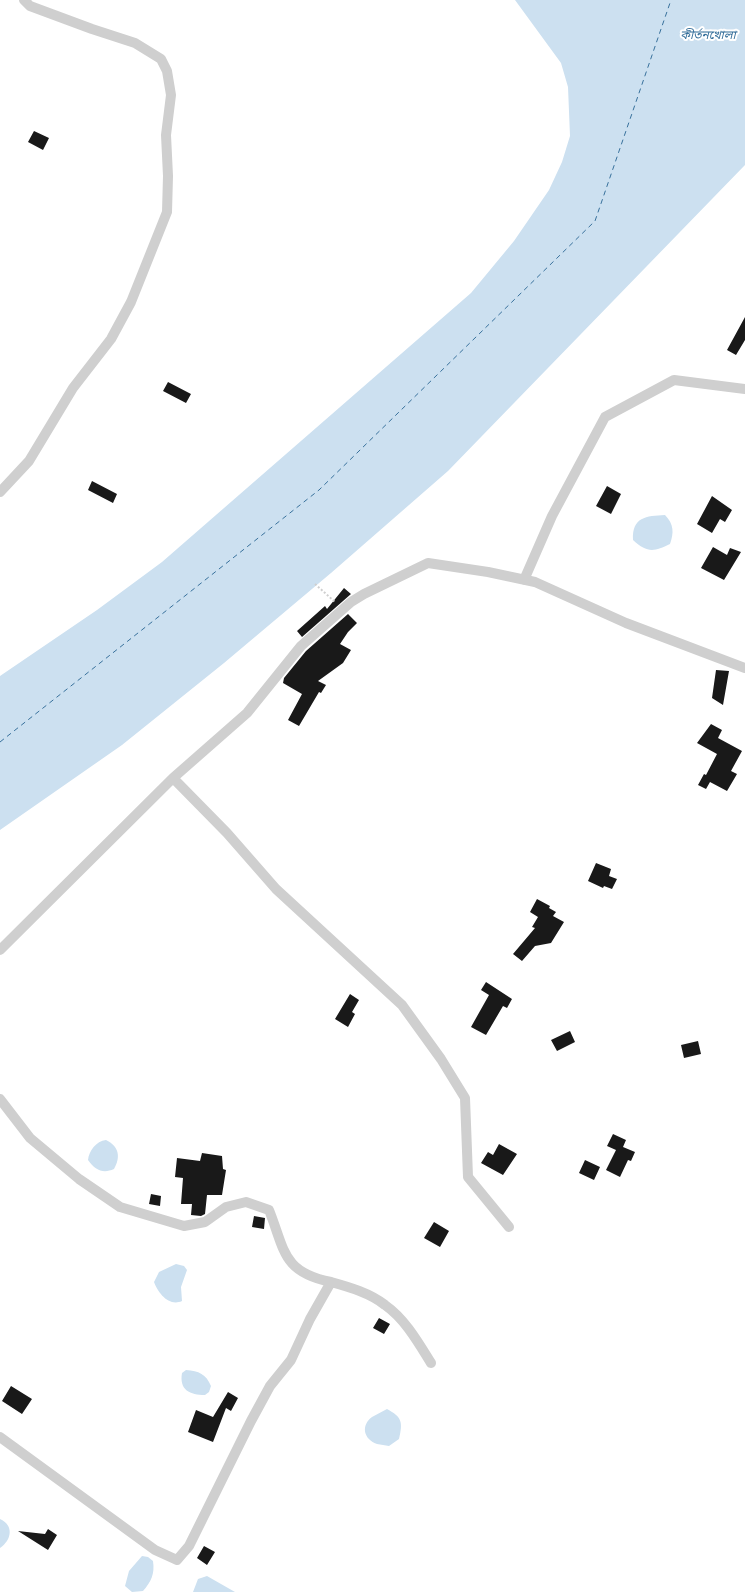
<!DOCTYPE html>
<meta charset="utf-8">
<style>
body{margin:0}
canvas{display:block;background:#fff}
</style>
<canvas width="745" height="1592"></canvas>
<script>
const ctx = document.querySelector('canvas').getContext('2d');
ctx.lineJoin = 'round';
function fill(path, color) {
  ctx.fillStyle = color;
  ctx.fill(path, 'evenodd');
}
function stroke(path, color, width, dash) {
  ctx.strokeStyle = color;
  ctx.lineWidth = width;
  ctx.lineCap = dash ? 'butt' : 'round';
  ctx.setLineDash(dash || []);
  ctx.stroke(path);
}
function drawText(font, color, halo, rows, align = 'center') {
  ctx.font = font + ' "IBM Plex Sans","Noto Sans Bengali",sans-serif';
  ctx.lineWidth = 4;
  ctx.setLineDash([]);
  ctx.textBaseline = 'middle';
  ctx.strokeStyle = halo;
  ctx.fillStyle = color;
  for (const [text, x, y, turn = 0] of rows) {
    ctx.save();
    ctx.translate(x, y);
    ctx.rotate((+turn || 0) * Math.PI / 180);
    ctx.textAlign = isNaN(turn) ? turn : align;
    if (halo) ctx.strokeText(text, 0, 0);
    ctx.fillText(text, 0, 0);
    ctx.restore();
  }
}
fill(new Path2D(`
 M515 0H745V165L448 471 331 573 224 663 122 745 0 830V676L97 610 162 562 471 293 514 241 549 190 562 162 570 136 568 87 561 63Z
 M665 515C674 524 674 533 670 544 654 552 647 553 633 540 632 517 646 516 665 515Z
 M106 1140C119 1146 121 1157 114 1169 103 1174 95 1170 88 1160 89 1151 96 1141 106 1140Z
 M176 1264 184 1266 187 1270 181 1287 182 1301C169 1307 158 1293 154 1282L159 1272Z
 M186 1370C199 1371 206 1374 211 1386L209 1392 205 1395C190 1395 179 1390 182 1373Z
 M387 1409C402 1417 403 1422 399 1439L389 1446C385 1445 381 1445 377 1444 363 1439 361 1425 372 1417 377 1414 382 1412 387 1409Z
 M0 1519C14 1525 12 1540 0 1548Z
 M142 1556 148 1557 153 1561C155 1574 151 1582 143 1591L132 1592 125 1586 129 1571Z
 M207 1576 235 1592H193L198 1579Z`), '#cce0f0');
stroke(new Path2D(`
 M0 742 319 490 595 221 671 0`), '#38719c', 1, [5, 4]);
fill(new Path2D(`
 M34 131 49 138 43 150 28 142Z
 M745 317V340L736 355 727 350Z
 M168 382 191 394 186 403 163 391Z
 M92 481 117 494 113 503 88 490Z
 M607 486 621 494 611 514 596 506Z
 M712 496 732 510 725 522 720 519 712 533 697 524Z
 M713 547 727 555 730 548 741 552 724 580 701 568Z
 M344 588 351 594 302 637 297 631 325 606 327 609Z
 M348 614 357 623 348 632 340 644 351 650 343 663 318 681 326 685 321 693 319 692 299 726 288 720 302 694 283 683 284 678 306 651Z
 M716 670 729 671 723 705 712 698Z
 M711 724 722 730 718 738 742 751 731 771 737 774 727 791 710 782 706 789 698 785 704 774 706 775 717 754 697 743Z
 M596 863 611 869 609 876 617 879 612 889 604 886 603 888 588 881Z
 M537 899 550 906 549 908 556 912 553 916 564 922 551 943 535 946 522 961 513 954 535 928 532 927 538 917 530 912Z
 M486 982 512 999 507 1008 503 1006 486 1035 471 1027 489 995 481 990Z
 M350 994 359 1000 352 1012 355 1014 348 1027 335 1019Z
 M570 1031 575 1042 557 1051 551 1040Z
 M698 1041 701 1054 684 1058 681 1045Z
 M613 1134 626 1140 623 1147 635 1152 631 1161 628 1160 620 1177 606 1170 616 1150 607 1146Z
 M499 1144 517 1154 503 1175 481 1163 488 1152 493 1155Z
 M202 1153 222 1156 223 1169 226 1170 222 1195H207L205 1214 201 1216 191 1215 192 1204H181L183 1178 175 1177 177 1158 200 1161Z
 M585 1160 600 1167 594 1180 579 1173Z
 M151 1194 161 1196 160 1206 149 1204Z
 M254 1216 265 1218 264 1229 252 1227Z
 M434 1222 449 1231 440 1247 424 1238Z
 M379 1318 390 1324 384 1334 373 1328Z
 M11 1386 32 1399 22 1414 2 1401Z
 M228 1392 238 1398 231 1411 226 1408 213 1442 188 1432 196 1410 213 1417Z
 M48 1529 57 1535 48 1550 18 1531 45 1534Z
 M204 1546 215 1552 207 1565 197 1558Z`), '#191919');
stroke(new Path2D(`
 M315 584 335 602`), '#cfcfcf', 2, [2, 2]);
stroke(new Path2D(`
 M0 492 29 461 73 388 111 339 131 302 167 212 168 176 166 135 171 95 167 71 161 59 135 43 92 29 30 6 24 0
 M524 580 552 516 605 417 674 380 745 389
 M173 778 227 833 276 889 402 1005 441 1059 465 1098 468 1177 509 1227
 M0 950 173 778 247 713 301 646 351 602 364 594 428 563 488 572 535 582 626 623 745 668
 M0 1099 30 1138 79 1179 120 1207 184 1226 205 1222 226 1207 246 1202 269 1210C285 1250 282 1272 331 1282
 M0 1437 155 1550 177 1560 189 1546 251 1421 270 1386 291 1360 310 1319 331 1282C349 1287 370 1293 385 1305 405 1319 418 1342 431 1363`), '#cfcfcf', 10);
drawText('italic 12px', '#38719c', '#fff', [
 ["কীর্তনখোলা",708,36]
]);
</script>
